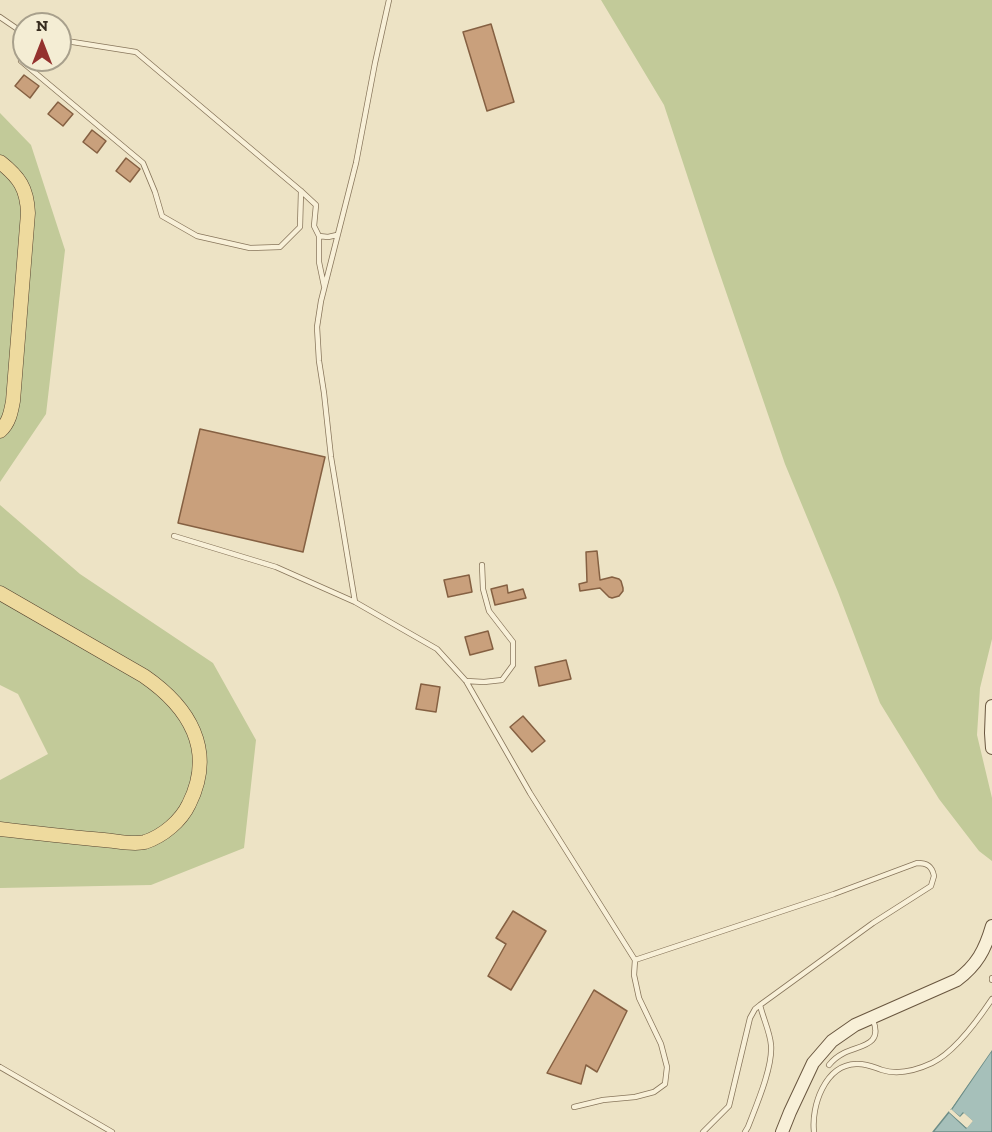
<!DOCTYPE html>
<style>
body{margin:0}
#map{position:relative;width:992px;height:1132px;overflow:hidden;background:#ede3c5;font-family:"Zilla Slab",serif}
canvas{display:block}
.north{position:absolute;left:12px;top:12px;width:60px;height:60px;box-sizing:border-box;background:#f4edd4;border:2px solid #a8a08c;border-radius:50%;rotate:0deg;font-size:16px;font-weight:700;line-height:24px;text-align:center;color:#372c1f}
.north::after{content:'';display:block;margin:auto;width:21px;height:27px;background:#94322e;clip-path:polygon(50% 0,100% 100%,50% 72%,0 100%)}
</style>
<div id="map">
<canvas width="992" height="1132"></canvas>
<div class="north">N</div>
</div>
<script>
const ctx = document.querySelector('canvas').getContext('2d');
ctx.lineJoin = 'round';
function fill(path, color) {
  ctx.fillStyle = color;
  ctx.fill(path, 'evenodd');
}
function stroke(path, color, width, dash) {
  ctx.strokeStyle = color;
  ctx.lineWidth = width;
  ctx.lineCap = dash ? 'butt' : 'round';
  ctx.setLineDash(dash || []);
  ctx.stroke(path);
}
fill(new Path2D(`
 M601 0H992V639L980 688 977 735 992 798V861L979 851 939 799 880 703 838 592 785 464 712 251 664 105Z
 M0 113 31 145 65 250 46 414 0 482Z
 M0 505 80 574 213 663 256 740 244 848 151 885 0 888V780L48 754 18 694 0 685Z`), '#c2ca99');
const water = new Path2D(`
 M992 1050V1132H933L949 1112 966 1128 972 1121 963 1113 960 1117 951 1110Z`);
fill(water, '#a6c0ba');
stroke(water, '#6d8e88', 1.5);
fill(new Path2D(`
 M992 1047V1050L951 1109 960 1117 964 1113 973 1121 967 1128 949 1112 951 1109 949 1106 990 1048Z`), '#ede3c5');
const building = new Path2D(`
 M491 24 514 102 487 111 463 32Z
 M24 75 39 86 30 98 15 86Z
 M58 102 73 114 63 126 48 114Z
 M92 130 106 141 97 153 83 142Z
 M126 158 140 169 130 182 116 171Z
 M200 429 325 457 303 552 178 523Z
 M597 551 600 580 612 577 619 579 621 581 623 588V591L619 596 612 598 609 597 600 588 580 591 579 584 587 582 586 552Z
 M469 575 472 592 448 597 444 580Z
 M507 585 508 593 523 589 526 598 495 605 491 589Z
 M488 631 493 649 470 655 465 637Z
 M566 660 571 679 539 686 535 667Z
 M421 684 440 687 436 712 416 709Z
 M523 716 545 741 532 752 510 727Z
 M513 911 546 931 511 990 488 976 506 944 496 938Z
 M594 990 627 1011 597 1072 586 1065 581 1084 547 1073Z`);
fill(building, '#c9a07c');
stroke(building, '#856042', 1.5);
const service = new Path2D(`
 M0 17 16 28 24 31
 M60 40 136 52 301 191 316 205 314 226 319 236V262L324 286
 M21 61 143 163 155 192 162 216 197 236 250 248 280 247 300 227 301 191
 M319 236 328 237 337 235
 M174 536 276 567 355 602 437 649 466 681 530 793 635 960 834 894 917 863C927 863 932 866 934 876L931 886 873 923 760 1005C763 1018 770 1032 771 1045 773 1067 756 1106 748 1127L745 1132
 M355 602 331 457 324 393 319 361 317 327 321 301 356 163 375 63 389 0
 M466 681 484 682 502 680 513 665V642L489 611 483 589 482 565
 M992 978V980
 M829 1065C833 1060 838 1056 844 1053 861 1045 883 1045 873 1020
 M0 1067 112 1132
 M574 1107 603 1100 635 1097 654 1092 665 1084 667 1067 661 1044 639 998 634 975 635 960
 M703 1132 729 1106 750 1018 755 1009 760 1005
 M814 1132C811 1106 825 1065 856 1064 866 1063 873 1067 882 1070 898 1075 917 1070 932 1063 955 1052 978 1020 992 999`);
const secondary = new Path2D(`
 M992 706 991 733 992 748
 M782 1132 790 1112 813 1063 832 1041 855 1025 957 980C977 965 985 950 992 926`);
const primary = new Path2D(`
 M0 162C19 177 27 188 28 213L13 401C11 412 9 423 0 431
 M0 593 144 676C189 707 216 750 189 804 181 821 163 836 145 842 133 845 117 841 104 840 69 837 35 833 0 829`);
stroke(service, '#87755b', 6);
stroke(secondary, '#69563f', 14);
stroke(primary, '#55432f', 15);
stroke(service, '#f8f0d8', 4.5);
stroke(secondary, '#f8f0d8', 12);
stroke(primary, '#eeda9e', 14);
</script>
